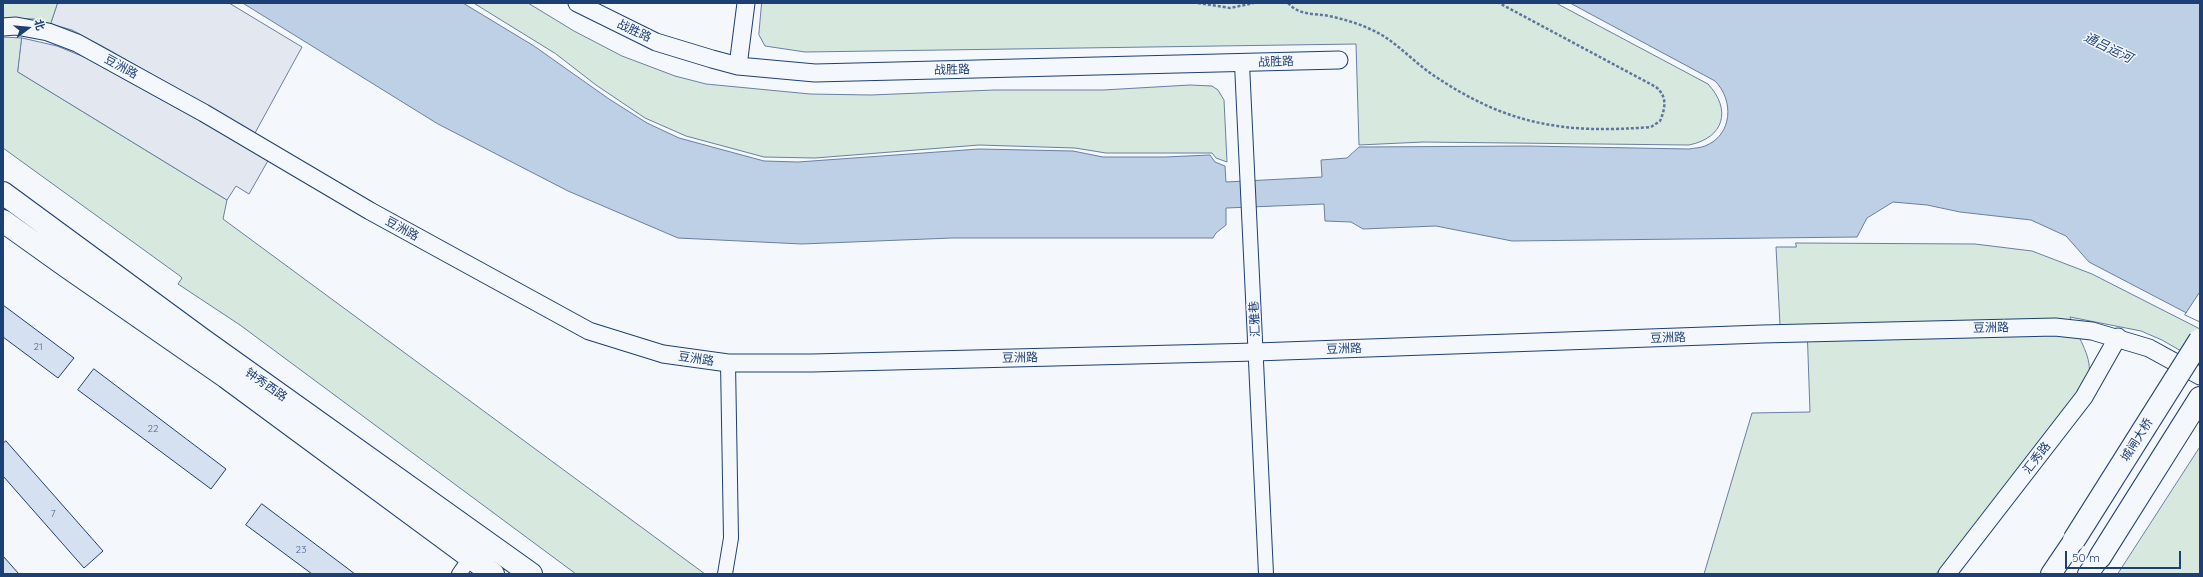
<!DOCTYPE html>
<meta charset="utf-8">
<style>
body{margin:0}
#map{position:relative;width:2203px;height:577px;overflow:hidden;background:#f4f7fb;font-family:Quicksand,"Noto Sans SC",sans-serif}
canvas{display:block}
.frame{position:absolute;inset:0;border:4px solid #1d3f73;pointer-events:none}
.north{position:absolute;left:8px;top:8px;width:40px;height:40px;-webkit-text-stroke:3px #f4f7fb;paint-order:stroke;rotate:74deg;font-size:11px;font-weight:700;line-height:16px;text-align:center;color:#1d3f73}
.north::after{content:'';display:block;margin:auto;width:14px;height:18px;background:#1d3f73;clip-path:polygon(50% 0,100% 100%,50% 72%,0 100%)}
.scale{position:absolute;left:2065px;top:551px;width:116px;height:18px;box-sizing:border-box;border:2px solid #1d3f73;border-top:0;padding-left:5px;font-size:12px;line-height:14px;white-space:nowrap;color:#1d3f73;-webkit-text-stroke:3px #f4f7fb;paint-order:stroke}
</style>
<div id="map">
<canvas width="2203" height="577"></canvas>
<div class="frame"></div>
<div class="north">北</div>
<div class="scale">50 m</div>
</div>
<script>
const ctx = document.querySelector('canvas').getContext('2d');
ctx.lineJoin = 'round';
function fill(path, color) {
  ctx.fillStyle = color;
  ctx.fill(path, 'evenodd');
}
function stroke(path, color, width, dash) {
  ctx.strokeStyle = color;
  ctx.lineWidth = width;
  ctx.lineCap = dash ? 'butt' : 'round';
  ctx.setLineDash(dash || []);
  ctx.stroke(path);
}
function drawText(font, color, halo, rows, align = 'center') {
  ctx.font = font + ' Quicksand,"Noto Sans SC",sans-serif';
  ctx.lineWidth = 3;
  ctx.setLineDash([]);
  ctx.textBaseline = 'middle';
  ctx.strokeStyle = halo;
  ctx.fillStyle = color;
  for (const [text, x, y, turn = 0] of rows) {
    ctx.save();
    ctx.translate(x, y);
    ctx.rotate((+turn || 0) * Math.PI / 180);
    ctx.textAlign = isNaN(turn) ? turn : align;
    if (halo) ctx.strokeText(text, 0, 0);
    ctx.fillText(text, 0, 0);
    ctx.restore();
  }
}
const green = new Path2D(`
 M3 3H58L51 24 34 19 3 18Z
 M474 3H528L574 31 622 56 675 76 706 84 810 94 871 95 994 90H1103L1190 85 1212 86 1218 90 1224 100 1227 162 1216 158 1212 153H1106L1075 148 979 145 815 158 764 157 686 136 645 118 596 85 556 54Z
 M762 3H1556L1708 84C1732 110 1724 138 1689 145L1423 142 1359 145 1356 44 805 52 765 46 759 35Z
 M3 37 22 38 18 72 227 200 223 219 705 574H576L240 325 178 284 182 278 180 276 3 148Z
 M1796 243 1975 244 2032 251 2092 274 2200 329V362L2162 340 2141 331 2070 317C2076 334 2092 356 2089 373 2088 380 2083 387 2079 393L1936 574H1704L1752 413 1810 412 1807 326 1780 325 1776 247H1796Z
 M2200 447V574H2118Z`);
fill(green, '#d7e8df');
stroke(green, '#687fa3', 1);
const parking = new Path2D(`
 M58 3H229L302 47 255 133 104 47 72 30 51 24Z
 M22 38 57 46 84 57 269 159 249 194 236 186 227 200 18 72Z`);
fill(parking, '#e3e8f0');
stroke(parking, '#687fa3', 1);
const water = new Path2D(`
 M243 3H463L534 46 609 99 647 123 679 138 764 161 798 162 979 149 1073 151 1103 157H1165L1210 155 1215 162 1225 166 1226 182 1322 177 1321 160 1347 158 1359 147 1527 146 1689 149C1694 148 1700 148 1705 146 1733 135 1734 100 1715 81L1570 3H2200V320L2089 262 2066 236 2031 220 1960 212 1927 205 1893 202 1867 218 1857 237 1512 241 1436 226 1363 229 1351 222 1325 221 1324 204 1226 208V225L1216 233 1213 238H952L802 244 678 238 568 191 438 124Z`);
fill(water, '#bed0e5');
stroke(water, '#687fa3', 1);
const pier = new Path2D(`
 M2200 292V322L2185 315Z`);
fill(pier, '#f4f7fb');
stroke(pier, '#687fa3', 1);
const building = new Path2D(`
 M3 305 74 358 58 378 3 337Z
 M94 369 226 469 211 489 78 390Z
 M6 441 103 551 84 568 3 476V444Z
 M262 504 355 574H312L246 525Z
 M3 556 19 574H3Z`);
fill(building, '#d5e0f0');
stroke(building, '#1d3f73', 1);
const minor = new Path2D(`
 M1242 64 1266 574
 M459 574 475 551
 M725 574 731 538 728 363`);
const tertiary = new Path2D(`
 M577 3 656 42 712 59 738 66 815 73 1339 60
 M3 27 16 26 48 32 77 43 204 113 370 211 589 331 663 354 728 363H812L1256 352 1762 334 2055 327 2092 331 2149 348 2200 376
 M738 66 746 3
 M1947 574 2084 397 2118 337`);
const secondary = new Path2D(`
 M2051 574 2074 540
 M2088 574 2100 557`);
const primary = new Path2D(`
 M3 193 203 340 531 574
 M3 221 66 266 226 377 493 574
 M2100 557 2200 398`);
stroke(minor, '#1d3f73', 16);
stroke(tertiary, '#1d3f73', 19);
stroke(secondary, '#1d3f73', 22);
stroke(primary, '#1d3f73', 24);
stroke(new Path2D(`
 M1198 3 1230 8 1254 3
 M1288 3C1300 16 1314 13 1329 16 1343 19 1357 23 1370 29 1394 39 1411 60 1433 75 1507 125 1564 134 1651 127L1660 121C1665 109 1668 97 1656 87L1499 3`), '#5e769c', 2.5, [3, 2]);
stroke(minor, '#f4f7fb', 14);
stroke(tertiary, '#f4f7fb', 17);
stroke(secondary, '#f4f7fb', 20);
stroke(primary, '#f4f7fb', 22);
const primaryBridge = new Path2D(`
 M2074 540 2200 340`);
stroke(primaryBridge, '#1d3f73', 24, []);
stroke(primaryBridge, '#f4f7fb', 22);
drawText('10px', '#4b6792', null, [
 ["21",38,347],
 ["22",153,429],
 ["7",53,514],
 ["23",301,550]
]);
drawText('12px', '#1d3f73', '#f4f7fb', [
 ["战胜路",634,31,25],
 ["战胜路",1276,62,-2],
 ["豆洲路",121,67,29],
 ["战胜路",952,70,-1],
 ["豆洲路",402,229,29],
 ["汇雅巷",1255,319,-93],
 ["豆洲路",1991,328,-1],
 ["豆洲路",1668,338,-2],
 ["豆洲路",1344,349,-2],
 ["豆洲路",1020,358,-1],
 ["豆洲路",696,359,8],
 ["钟秀西路",266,385,35],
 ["城闸大桥",2137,440,-58],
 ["汇秀路",2037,458,-52]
]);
drawText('italic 13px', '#1d3f73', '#f4f7fb', [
 ["通吕运河",2108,48,26]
]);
</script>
